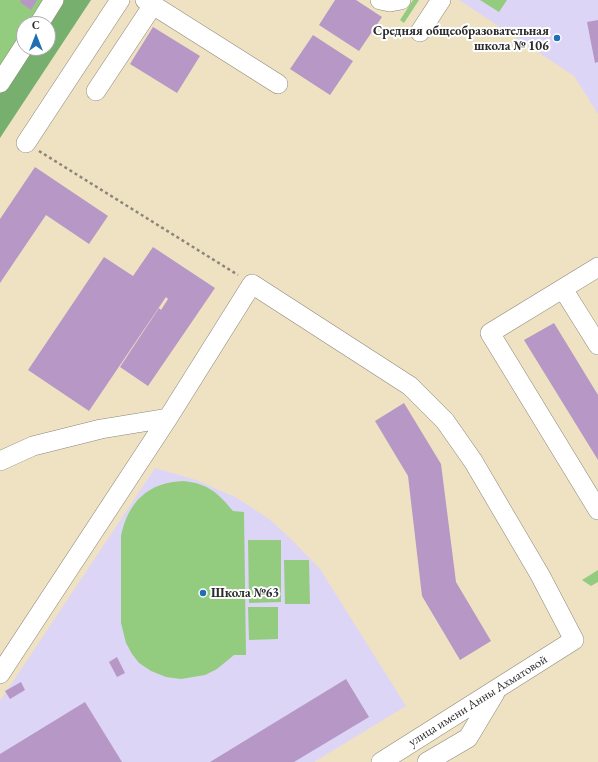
<!DOCTYPE html>
<meta charset="utf-8">
<style>
body{margin:0}
#map{position:relative;width:598px;height:762px;overflow:hidden;background:#eee2c3;font-family:"EB Garamond",serif}
canvas{display:block}
.north{position:absolute;left:16px;top:16px;width:40px;height:40px;box-sizing:border-box;background:#fff;border:1px solid #aaa;border-radius:50%;rotate:0deg;font-size:11px;font-weight:700;line-height:16px;text-align:center;color:#2b2b2b}
.north::after{content:'';display:block;margin:auto;width:14px;height:18px;background:#1f6fb2;clip-path:polygon(50% 0,100% 100%,50% 72%,0 100%)}
</style>
<div id="map">
<canvas width="598" height="762"></canvas>
<div class="north">С</div>
</div>
<script>
const ctx = document.querySelector('canvas').getContext('2d');
ctx.lineJoin = 'round';
function fill(path, color) {
  ctx.fillStyle = color;
  ctx.fill(path, 'evenodd');
}
function stroke(path, color, width, dash) {
  ctx.strokeStyle = color;
  ctx.lineWidth = width;
  ctx.lineCap = dash ? 'butt' : 'round';
  ctx.setLineDash(dash || []);
  ctx.stroke(path);
}
function drawText(font, color, halo, rows, align = 'center') {
  ctx.font = font + ' "EB Garamond",serif';
  ctx.lineWidth = 4;
  ctx.setLineDash([]);
  ctx.textBaseline = 'middle';
  ctx.strokeStyle = halo;
  ctx.fillStyle = color;
  for (const [text, x, y, turn = 0] of rows) {
    ctx.save();
    ctx.translate(x, y);
    ctx.rotate((+turn || 0) * Math.PI / 180);
    ctx.textAlign = isNaN(turn) ? turn : align;
    if (halo) ctx.strokeText(text, 0, 0);
    ctx.fillText(text, 0, 0);
    ctx.restore();
  }
}
fill(new Path2D(`
 M459 0H598V114L574 76Z
 M155 468 196 480 237 498 269 519 293 541 320 569 406 706 314 762H0V701Z`), '#ddd5f6');
fill(new Path2D(`
 M0 0H82L0 125ZM24 24H48V48H24Z
 M413 0H419L404 23 400 20Z
 M480 0H507L499 12Z
 M184 481C209 484 218 493 233 511L244 512 246 655H234L217 669 205 675 181 679 166 677 151 671 139 663 132 654 126 643 121 623V536C128 502 148 482 184 481Z
 M248 540H281V602L249 603Z
 M284 560H309L310 604H285Z
 M598 570V582L591 586 582 580Z
 M248 607H278V639L249 640Z`), '#94cc7f');
fill(new Path2D(`
 M56 0H91L0 138V84L24 48H48V24Z`), '#77b06e');
fill(new Path2D(`
 M21 0H37L31 10 20 2Z
 M335 0H356L382 17 359 51 319 25Z
 M598 20V62L595 63 587 22Z
 M153 27 200 56 177 93 130 64Z
 M313 35 353 61 330 95 290 69Z
 M35 167 108 216 89 244 46 215 0 283V219Z
 M153 247 215 288 148 386 120 367 159 308 161 310 168 299 166 297 89 411 28 370 104 257 133 276Z
 M554 323 598 395V460L524 340Z
 M404 403 441 464 456 582 491 641 460 660 422 596 408 476 375 421Z
 M117 657 125 673 117 677 109 662Z
 M346 679 369 717 294 762H210Z
 M21 682 25 690 10 699 5 691Z
 M85 702 122 762H0V754Z`), '#b697c6');
const minor = new Path2D(`
 M145 0 278 84
 M380 0 390 2 401 0
 M39 24 54 0
 M420 32 441 0
 M0 83 24 46
 M96 91 153 5
 M26 143 120 0
 M598 267 490 333 598 510
 M563 289 598 345
 M0 461 33 446 101 429 168 418
 M0 674 168 418 252 284 410 386 445 421 473 461 540 575 574 640 381 762
 M427 762 468 738 495 693`);
stroke(minor, '#8c8677', 20);
stroke(new Path2D(`
 M39 151 238 275`), '#8c8677', 2.5, [3, 3]);
stroke(minor, '#fff', 19);
for (const [x, y, r, color] of [
 [557,38,4,"#1f6fb2"],
 [203,593,4,"#1f6fb2"]
]) {
  const dot = new Path2D();
  dot.arc(x, y, r, 0, 2 * Math.PI);
  ctx.fillStyle = color;
  ctx.fill(dot);
  stroke(dot, '#fff', 1.5);
}
drawText('bold 13px', '#2b2b2b', '#fff', [
 ["Средняя общеобразовательная",549,31],
 ["школа № 106",549,46],
 ["Школа №63",211,593,"left"]
], 'right');
drawText('13px', '#2b2b2b', '#fff', [
 ["улица имени Анны Ахматовой",478,701,-32]
]);
</script>
